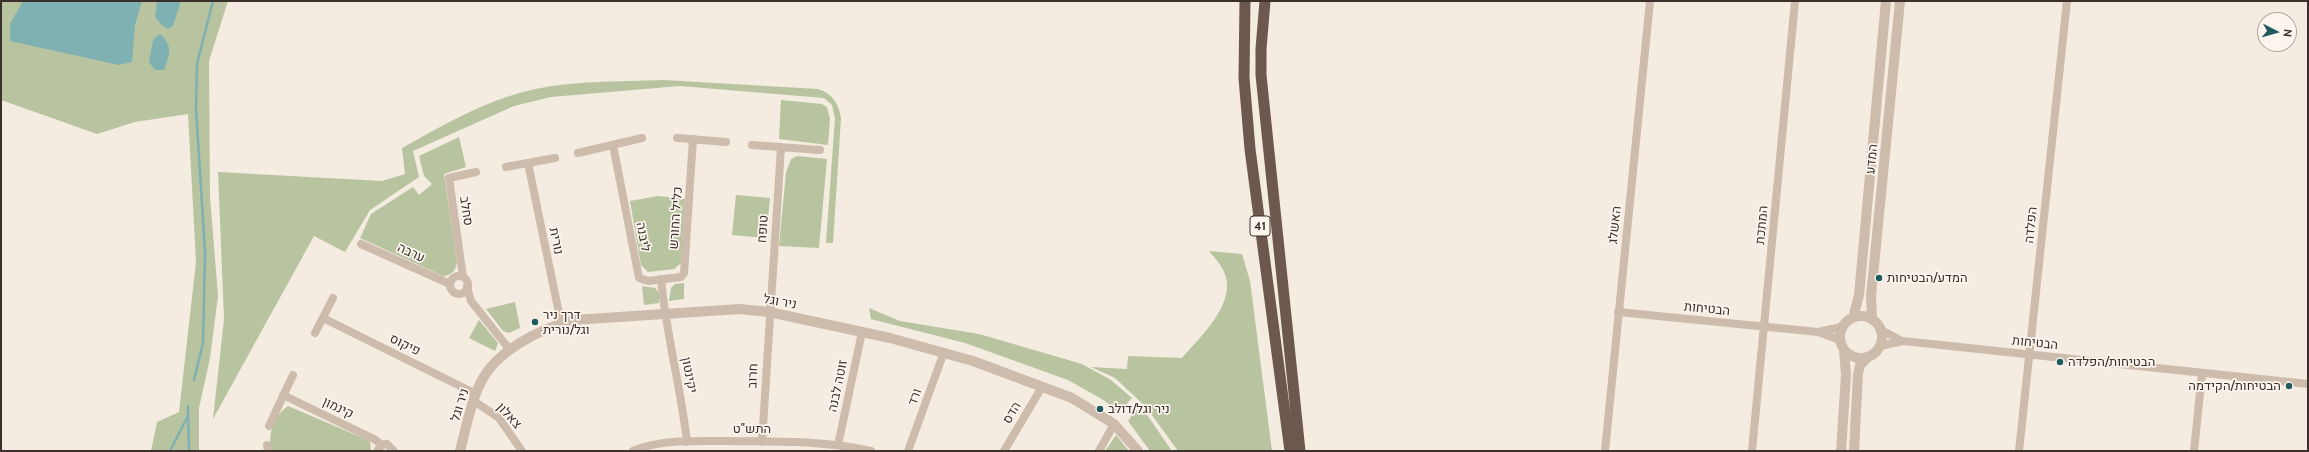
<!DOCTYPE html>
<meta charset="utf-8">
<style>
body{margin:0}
#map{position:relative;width:2309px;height:452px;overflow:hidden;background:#f4ebe1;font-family:Cabin,sans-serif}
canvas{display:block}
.frame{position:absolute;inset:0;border:2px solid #3b302b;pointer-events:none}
.north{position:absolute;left:2257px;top:12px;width:40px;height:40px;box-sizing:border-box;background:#fbf5ee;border:1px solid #aea6a0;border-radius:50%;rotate:96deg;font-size:11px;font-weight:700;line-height:16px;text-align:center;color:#3b302b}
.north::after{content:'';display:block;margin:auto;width:14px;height:18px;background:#1f5a5e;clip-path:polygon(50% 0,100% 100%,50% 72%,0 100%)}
</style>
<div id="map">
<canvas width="2309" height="452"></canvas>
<div class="frame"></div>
<div class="north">N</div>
</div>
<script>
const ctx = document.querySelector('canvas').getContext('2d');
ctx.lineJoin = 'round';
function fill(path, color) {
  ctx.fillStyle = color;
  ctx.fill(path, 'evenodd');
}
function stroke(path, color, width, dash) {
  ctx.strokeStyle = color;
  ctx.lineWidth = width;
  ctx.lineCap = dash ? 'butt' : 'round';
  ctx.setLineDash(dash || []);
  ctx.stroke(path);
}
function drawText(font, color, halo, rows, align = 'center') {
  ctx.font = font + ' Cabin,Heebo,sans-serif';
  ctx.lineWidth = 3.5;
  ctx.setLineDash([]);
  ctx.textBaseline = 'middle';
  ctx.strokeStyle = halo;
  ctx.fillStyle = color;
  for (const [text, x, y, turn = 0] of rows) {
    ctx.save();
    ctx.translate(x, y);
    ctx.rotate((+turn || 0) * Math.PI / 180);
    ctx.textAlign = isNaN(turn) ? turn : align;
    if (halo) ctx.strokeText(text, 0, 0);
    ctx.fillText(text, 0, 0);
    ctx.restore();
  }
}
fill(new Path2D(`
 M1 1H228L209 61 210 197 218 296 210 358 199 408V451H151L157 422 179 412 196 262 188 114 135 122 97 134 1 100Z
 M664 80 818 89C832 93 839 104 841 118L833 243H826L835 118 832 105 824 98 680 86 551 97 514 106 413 151 419 177 370 210 345 252 314 236 213 419 224 319 218 172 382 181 405 174 402 148C442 126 482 102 527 91 571 80 619 82 664 80Z
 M781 100 822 104 827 107 830 119 828 145 779 139Z
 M459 137 466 167 444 174 457 261C456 270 453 275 443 276L360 238 371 214 413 187 419 195 432 184 424 176 419 156Z
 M797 156 827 159 819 248 779 246 786 173 791 159Z
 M736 195 770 198 766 238 732 235Z
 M658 196 685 199 681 263 674 269 648 272 641 265 630 201Z
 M1209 251 1242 254 1250 281 1272 451H1178L1146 407 1115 378 1091 367 1127 369 1128 356 1182 358C1201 336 1241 300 1222 268 1219 262 1213 256 1209 251Z
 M684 283V299L669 301 671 288 675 284Z
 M642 286 655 288 659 293V303L644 305Z
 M515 302 520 328 509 333 503 331 486 309Z
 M869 308 900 321 979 334 1082 364 1111 380 1132 398 1118 413 1105 401 1068 380 965 343 871 319Z
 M479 320 498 343 495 351 469 338Z
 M288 406 370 441 371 451H271C268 435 273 416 288 406Z
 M1143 409 1172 451H1150L1128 421 1135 411Z
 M1116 435 1129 451H1105Z`), '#b8c4a0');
fill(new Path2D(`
 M23 1H142L135 25 132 62 119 65 10 41V24Z
 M157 1H181L173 26 168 29 162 25 155 17Z
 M160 34C173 45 170 55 164 70H155L149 62 153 40Z`), '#7fb0b2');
stroke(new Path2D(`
 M194 380 203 343 205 252 196 108 197 64 213 1
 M188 406 189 451
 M170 451 188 416`), '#7fb0b2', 2.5);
stroke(new Path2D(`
 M677 138 726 142
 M613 145 639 278 648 281 681 277 684 273 693 139
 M752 145 820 150
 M578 153 642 138
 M528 163 561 323
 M506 167 555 158
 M361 244 450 284
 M450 285a9 9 0 1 1 18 0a9 9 0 1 1-18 0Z
 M463 277 449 178 476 172
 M661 279C666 334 681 388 687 442
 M467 287 471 301 510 350
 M1618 312 1818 332 1840 340
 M323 318 476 394
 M1881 330 1900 340
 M1822 331 1842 327
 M315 333 333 298
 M1880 346 1903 341 2308 384
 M283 395 374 439 382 445
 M474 401 499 418 522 451
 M269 426 293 375
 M762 442 781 147
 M267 445 268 451
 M838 445 862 332
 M377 451 382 445 387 444 394 451
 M633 451C659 439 697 441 726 441 775 442 823 440 871 451
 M908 451 944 352
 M1004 451 1042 387
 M1099 451 1114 424
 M1605 451 1650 1
 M1752 451 1795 1
 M2019 451 2067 1
 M2194 451 2202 373`), '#cdbbac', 8);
stroke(new Path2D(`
 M1840 337a21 21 0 1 1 42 0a21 21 0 1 1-42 0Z
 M1853 318 1859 295 1886 1
 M1872 319 1871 296 1900 1
 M460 451C466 429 470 404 480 384 495 351 540 329 573 320L740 309 769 312 890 338 973 361 1072 398 1114 424 1138 451
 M1841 451 1846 375 1844 349
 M1854 451 1858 374 1860 365 1868 357`), '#cdbbac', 10);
stroke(new Path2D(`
 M1245 1 1244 78 1250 149 1290 451
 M1265 1 1261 49V75L1300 451`), '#6c584f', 11);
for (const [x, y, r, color] of [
 [1879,278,4,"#1f5a5e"],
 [535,322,4,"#1f5a5e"],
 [2060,362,4,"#1f5a5e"],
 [2289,386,4,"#1f5a5e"],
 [1100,409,4,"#1f5a5e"]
]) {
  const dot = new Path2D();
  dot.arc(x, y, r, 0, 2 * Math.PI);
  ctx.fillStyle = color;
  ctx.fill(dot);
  stroke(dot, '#fbf5ee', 1.5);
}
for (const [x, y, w] of [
 [1260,226,20]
]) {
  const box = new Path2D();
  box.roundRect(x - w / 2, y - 10, w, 20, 3);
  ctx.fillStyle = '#fbf5ee';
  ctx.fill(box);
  stroke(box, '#3b302b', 1);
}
drawText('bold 12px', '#3b302b', null, [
 ["41",1260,226]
]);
drawText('13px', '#3b302b', '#fbf5ee', [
 ["המדע",1872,159,-84],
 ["סחלב",466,211,81],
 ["כליל החורש",676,218,-86],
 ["האשלג",1615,225,-84],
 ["המתכת",1762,225,-85],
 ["הפלדה",2031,225,-84],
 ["טופח",763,229,-86],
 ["ליבנה",643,237,79],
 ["נורית",556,241,78],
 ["ערבה",411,253,25],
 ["ניר וגל",780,302,10],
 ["הבטיחות",1707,309,6],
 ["הבטיחות",2035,343,6],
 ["פיקוס",405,345,26],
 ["יקינטון",689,375,79],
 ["חרוב",753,376,-87],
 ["זוטה לבנה",838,386,-78],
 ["ורד",915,397,-70],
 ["ניר וגל",460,405,-73],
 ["קינמון",338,408,25],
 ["הדס",1012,413,-59],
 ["צאלון",509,416,47],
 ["התש\"ט",752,429]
]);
drawText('13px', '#3b302b', '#fbf5ee', [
 ["המדע/הבטיחות",1887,278],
 ["דרך ניר",543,315],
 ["וגל/נורית",543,330],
 ["הבטיחות/הפלדה",2068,362],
 ["הבטיחות/הקידמה",2281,386,"right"],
 ["ניר וגל/דולב",1108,409]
], 'left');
</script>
